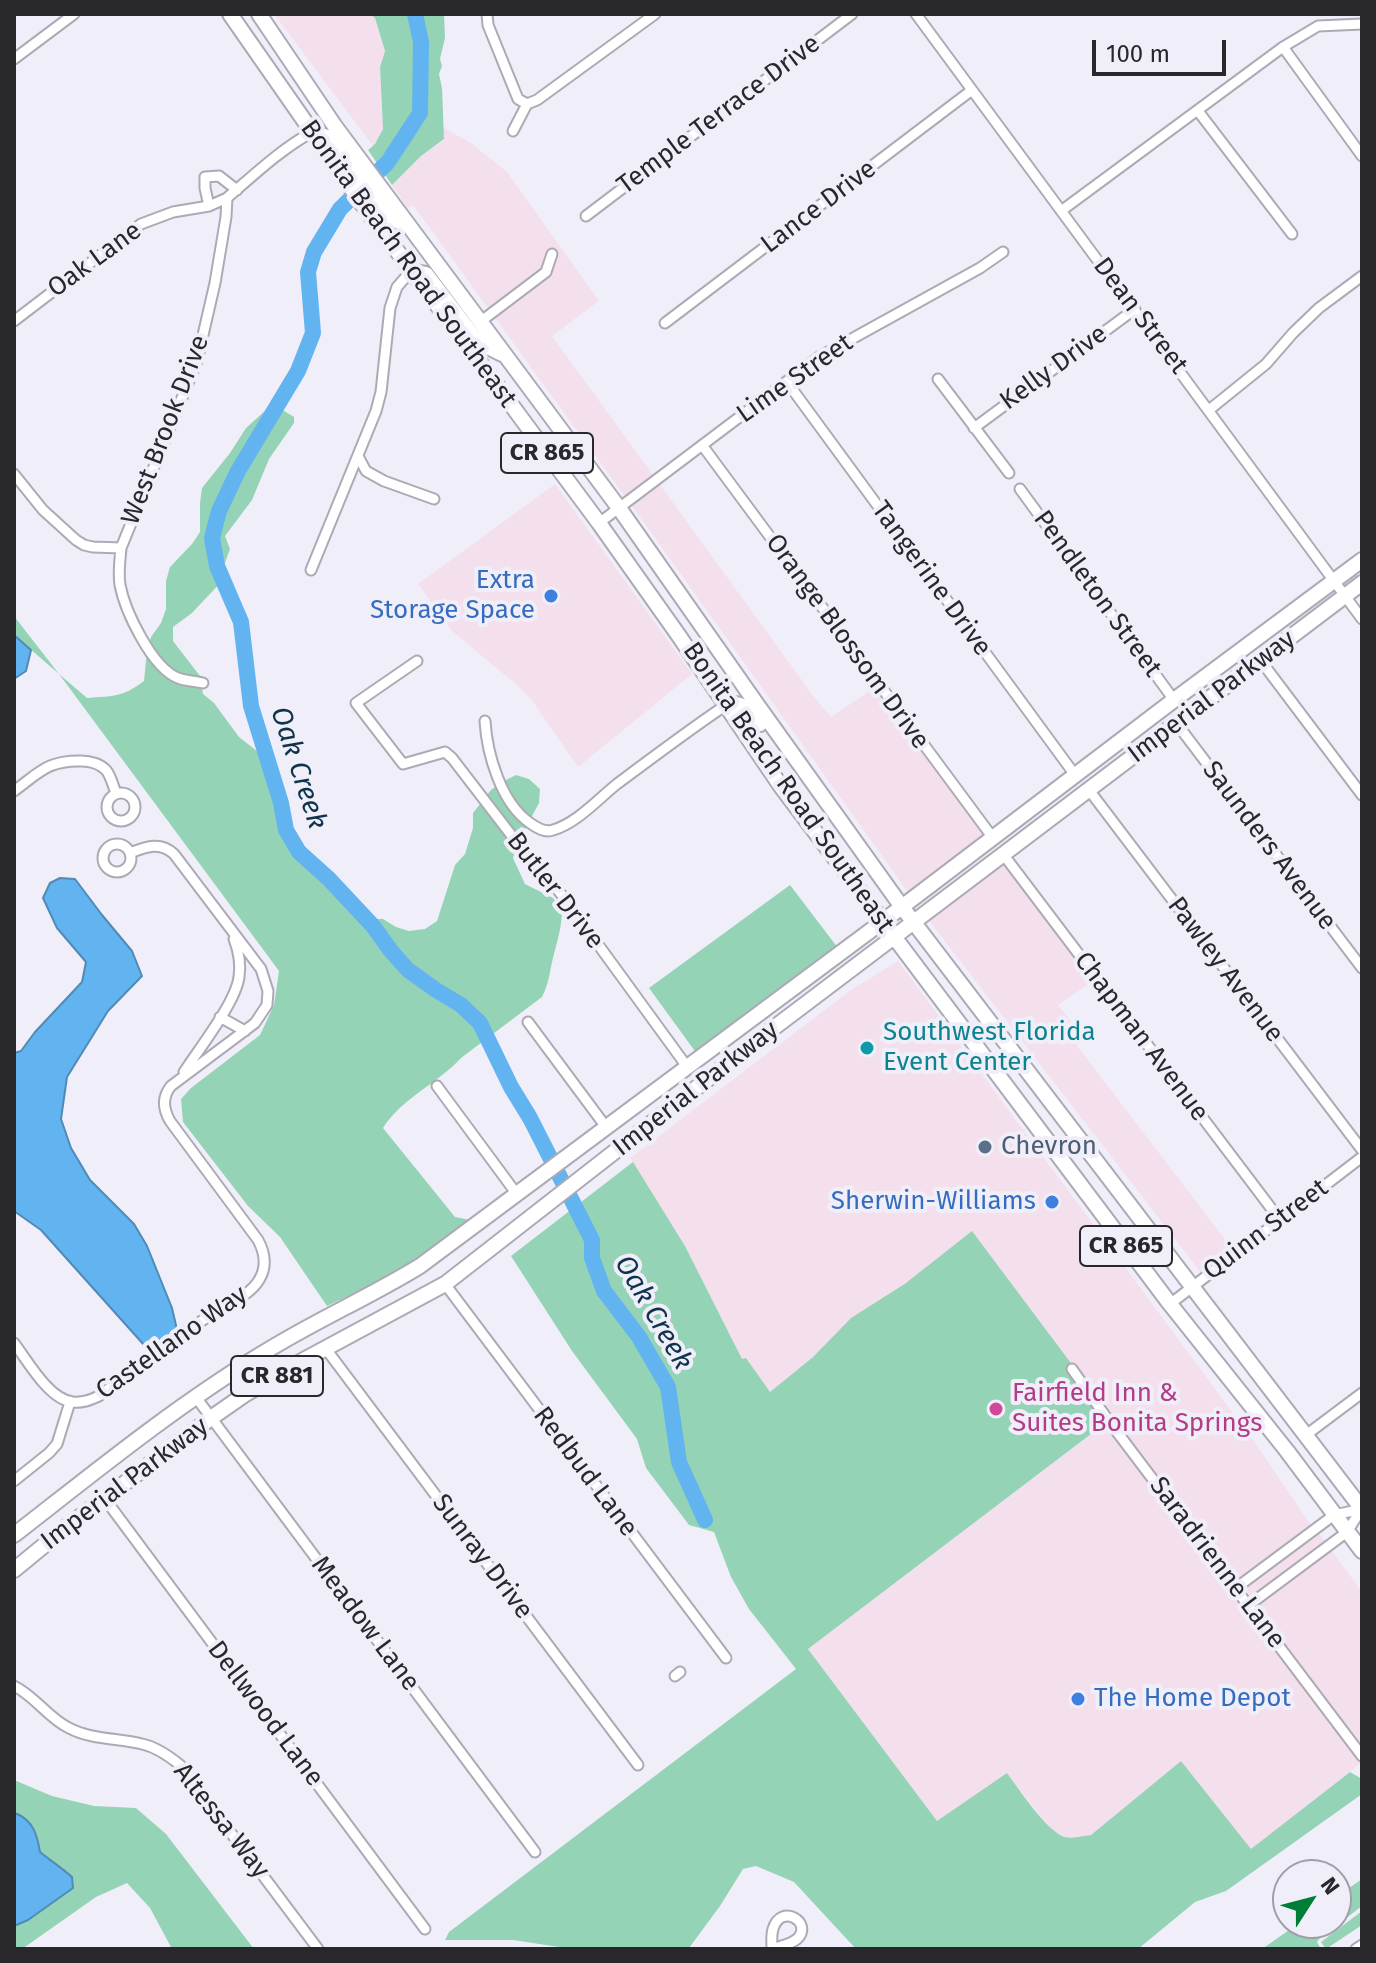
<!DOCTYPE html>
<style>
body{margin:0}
#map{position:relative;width:1376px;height:1963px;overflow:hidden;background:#f0eff9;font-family:"Fira Sans",sans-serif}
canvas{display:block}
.frame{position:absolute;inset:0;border:16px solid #28272b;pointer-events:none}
.north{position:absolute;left:1272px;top:1859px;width:80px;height:80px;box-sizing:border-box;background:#f0eff9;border:2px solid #a09fa7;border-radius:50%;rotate:54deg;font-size:22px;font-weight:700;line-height:32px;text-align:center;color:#28272b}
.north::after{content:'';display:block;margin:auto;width:28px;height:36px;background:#007e37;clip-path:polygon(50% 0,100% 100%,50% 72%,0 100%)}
.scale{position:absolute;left:1092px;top:40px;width:134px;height:36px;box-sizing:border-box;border:4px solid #28272b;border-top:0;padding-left:10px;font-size:24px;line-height:28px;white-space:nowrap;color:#28272b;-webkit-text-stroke:6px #f0eff9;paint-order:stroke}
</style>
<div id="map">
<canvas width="1376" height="1963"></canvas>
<div class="frame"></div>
<div class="north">N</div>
<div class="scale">100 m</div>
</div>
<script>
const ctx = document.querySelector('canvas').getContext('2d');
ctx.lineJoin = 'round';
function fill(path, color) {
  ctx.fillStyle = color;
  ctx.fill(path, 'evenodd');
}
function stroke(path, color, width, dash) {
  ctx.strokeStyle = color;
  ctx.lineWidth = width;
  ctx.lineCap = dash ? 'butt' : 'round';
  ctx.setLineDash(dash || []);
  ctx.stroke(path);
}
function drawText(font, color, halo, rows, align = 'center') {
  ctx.font = font + ' "Fira Sans",sans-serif';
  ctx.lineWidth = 8;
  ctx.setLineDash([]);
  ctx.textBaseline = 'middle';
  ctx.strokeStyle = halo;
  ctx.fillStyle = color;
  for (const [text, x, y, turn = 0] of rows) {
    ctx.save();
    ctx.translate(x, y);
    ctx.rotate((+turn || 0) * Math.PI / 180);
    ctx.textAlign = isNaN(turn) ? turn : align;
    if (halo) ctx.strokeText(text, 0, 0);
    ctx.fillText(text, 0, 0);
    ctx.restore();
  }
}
fill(new Path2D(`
 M274 14H370L375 18 385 51 380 67 383 129 375 144 373 146Z
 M442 127 471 143 507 172 599 301 552 336 814 697 831 717 880 684 990 834 910 895 650 531 413 205 408 208 392 185 421 156 444 140Z
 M555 484 692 674 578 767 531 699 518 686 452 631 418 584Z
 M1007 857 1096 979 1058 1005 1072 1023 1065 1030 1240 1259 1209 1283 927 918Z
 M898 961 1256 1444 1310 1524H1312L1362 1592V1762L1251 1850 1181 1761 1091 1835 1073 1838 1061 1836 1050 1828 1007 1774 937 1822 808 1649 1112 1418 906 1283 851 1318 813 1357 770 1392 742 1360 685 1246 630 1158 851 990Z`), '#f4dfed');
fill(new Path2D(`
 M370 14H444L445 38 440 59 442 66 439 74 442 88 444 139 421 156 392 185 368 150 375 144 383 129 380 67 385 51 375 18Z
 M267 409H281L294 417V423L269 459 252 500 225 536 230 549 222 571 224 579 192 613 173 627V641L200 676 203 694 214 703 239 737 262 755 271 766 277 779 293 834 314 864 356 911 369 919H383L396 927 409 931 425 929 437 921 455 865 465 854 473 828V813L491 790 502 782 516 775 529 779 540 789 539 803 517 844 513 858 525 884 553 898 562 910C562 930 555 947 551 967 549 978 547 987 542 997L461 1058C437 1084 402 1098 383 1128L455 1217 470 1220 431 1251 378 1282 327 1306 280 1237 248 1206 183 1122 181 1099 191 1088 260 1035 274 1005 279 971 59 674 14 635V616L59 674 87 698C113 696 123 697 144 681L147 651 151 637 161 623 166 609V581L170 567 192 544 200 532V503L202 488 230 453 246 428Z
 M790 885 838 948 697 1054 649 988Z
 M633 1162 685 1246 742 1359 746 1358 770 1392 813 1357 851 1318 906 1283 972 1231 1112 1418 808 1649 937 1821 1007 1773C1019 1789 1047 1832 1065 1837 1074 1839 1082 1836 1091 1835L1181 1761 1251 1849 1350 1772 1362 1779V1794L1226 1891 1195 1902 1138 1949H856L794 1882 756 1866 743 1869 720 1906 689 1948 572 1949 513 1940H445L449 1932 796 1669 749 1609 731 1577 714 1532 689 1525 646 1468 637 1439 572 1351 511 1256Z
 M14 1780 52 1796 94 1806 136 1808 166 1834 254 1949H172L150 1908 127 1883 96 1897 22 1949H14V1926L28 1920 73 1888 72 1877C62 1867 50 1861 40 1852 37 1834 33 1819 14 1814Z
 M1362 1879V1906L1319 1939 1317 1942 1321 1949H1262L1299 1923H1336V1897Z
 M1362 1911V1925L1326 1949 1321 1942Z`), '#95d3b7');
const water = new Path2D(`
 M14 635 31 650 26 671 14 679Z
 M60 878 75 879 102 915 132 951 142 976 108 1011 67 1077 61 1119 71 1148 90 1180 134 1224 147 1246 172 1308 178 1334 160 1349 144 1345 41 1230 14 1211V1053L21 1051 35 1032 82 982 86 962 57 928 43 898 50 883Z
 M15 1813C33 1820 37 1834 40 1852 51 1861 62 1868 72 1877L73 1888 28 1920 14 1926Z`);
fill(water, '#62b4f0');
stroke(water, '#518ab5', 2);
stroke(new Path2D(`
 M415 14 421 42 420 113 388 162 340 209 314 252 308 272 313 333 298 371 238 471 219 511 212 538 217 566 241 622 251 706 281 803 286 830 299 852 329 879 373 926 391 951 408 970 436 990 461 1005 480 1023 511 1087 530 1118 592 1240V1258L604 1291 639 1337 668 1387 679 1462 705 1520`), '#62b4f0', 16);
const minor = new Path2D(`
 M487 14 488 25 518 99 527 104 537 100 655 14
 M916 14 1362 619
 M1283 47 1362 156
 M14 59 74 14
 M1198 111 1292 234
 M513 131 527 104
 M209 206 205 188V177L219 176 237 190
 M1061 211 1283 47 1318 26 1362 24
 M586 216 852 14
 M14 321 141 224 173 212 209 206 227 198
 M480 322 546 272 552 254
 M665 323 972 90
 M938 379 1009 473
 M787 382 1075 775
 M1209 410 1266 364 1293 333 1319 308 1362 276
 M974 428 1135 309
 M702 445 993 838
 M358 456 366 471 384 481 434 499
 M14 474 43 510 76 540 84 545 93 547 121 548
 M1020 489 1174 700
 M599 523 819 357 980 268 1003 252
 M311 570 376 411 381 392 390 308 397 287 411 271
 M417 661 356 703 403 764 445 752 452 758 522 849 539 874 553 884 565 899 688 1068
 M1261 661 1362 795
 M203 683C195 681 185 681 178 678 152 668 125 611 120 585 118 572 120 560 121 548L197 361 215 283 226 217 227 198C255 174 280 150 312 132
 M485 721C487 754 501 803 530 823 537 828 545 833 553 830 577 823 598 799 617 784 653 757 689 730 726 705
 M1177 724 1362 968
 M1089 790 1362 1150
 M14 791C40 772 48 760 82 761 90 761 100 764 106 770 111 776 113 786 116 793
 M107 807a14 14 0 1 1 28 0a14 14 0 1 1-28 0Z
 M103 858a14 14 0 1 1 28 0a14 14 0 1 1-28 0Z
 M1003 854 1280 1220
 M220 1017 245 1031
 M528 1022 606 1127
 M184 1072C199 1049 236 1002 239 977 241 964 239 952 234 939
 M437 1086 516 1193
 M445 1284 726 1658
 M1170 1304 1362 1157
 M14 1343C28 1361 49 1400 73 1402 83 1403 90 1400 99 1396 136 1369 171 1341 209 1316 224 1305 249 1297 259 1280 267 1267 265 1253 258 1240L170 1121C163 1109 162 1097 171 1086L255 1023 267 1005 268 991 261 969 174 854C160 841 146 847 130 853
 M326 1349 638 1765
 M1072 1369 1111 1424 1362 1756
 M195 1396 535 1852
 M1306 1435 1362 1393
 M14 1481 49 1453 57 1444 70 1402
 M105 1499 425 1929
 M1236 1588 1334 1515 1362 1509
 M1249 1605 1347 1532 1362 1508
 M675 1676 680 1672
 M14 1686C35 1696 48 1718 69 1728 92 1740 118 1738 142 1744 156 1747 169 1756 180 1765L318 1949
 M772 1949C780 1946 790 1945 797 1939 814 1923 781 1902 773 1929 771 1935 772 1942 772 1949
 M1356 1949 1362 1945`);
const primary = new Path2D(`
 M230 14 363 205 599 523 679 636 780 785 1170 1304 1287 1451 1362 1551
 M259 14 334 125 619 508 758 706 902 907 1362 1509
 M311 131 327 137 336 146 386 215 407 226
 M411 271 426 274 478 342 502 354
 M726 705C743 701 751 711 760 724
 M14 1535C95 1472 173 1408 260 1355 312 1322 368 1298 420 1266L882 922 1174 700 1362 560
 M14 1570 64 1529 211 1418 244 1395 302 1361 445 1284 763 1036 1362 583`);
stroke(minor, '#acaab4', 13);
stroke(primary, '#acaab4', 18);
stroke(minor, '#fff', 9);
stroke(primary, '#fff', 14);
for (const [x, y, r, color] of [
 [551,596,8,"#3f7fe0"],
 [867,1048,8,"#0f9aa8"],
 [985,1147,8,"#5c6f8a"],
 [1052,1202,8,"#3f7fe0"],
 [996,1409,8,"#d1479c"],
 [1078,1699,8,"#3f7fe0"]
]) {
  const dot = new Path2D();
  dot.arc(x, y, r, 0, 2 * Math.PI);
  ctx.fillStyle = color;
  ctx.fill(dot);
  stroke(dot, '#f0eff9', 3);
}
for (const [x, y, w] of [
 [547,453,92],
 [1126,1246,92],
 [277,1376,92]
]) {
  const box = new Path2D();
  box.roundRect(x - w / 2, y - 20, w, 40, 6);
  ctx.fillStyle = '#f0eff9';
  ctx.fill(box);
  stroke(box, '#28272b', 2);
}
drawText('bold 24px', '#28272b', null, [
 ["CR 865",547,453],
 ["CR 865",1126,1246],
 ["CR 881",277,1376]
]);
drawText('26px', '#28272b', '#f0eff9', [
 ["Temple Terrace Drive",719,115,-37],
 ["Lance Drive",819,207,-37],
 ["Oak Lane",95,260,-36],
 ["Bonita Beach Road Southeast",408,264,54],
 ["Dean Street",1140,316,53],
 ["Kelly Drive",1054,368,-36],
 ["Lime Street",795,379,-35],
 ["West Brook Drive",166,430,-69],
 ["Tangerine Drive",931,579,54],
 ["Pendleton Street",1097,594,54],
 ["Orange Blossom Drive",847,642,54],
 ["Imperial Parkway",1212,697,-37],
 ["Bonita Beach Road Southeast",788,788,55],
 ["Saunders Avenue",1269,846,53],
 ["Butler Drive",555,891,52],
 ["Pawley Avenue",1225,970,53],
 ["Chapman Avenue",1141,1037,53],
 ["Imperial Parkway",696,1089,-38],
 ["Quinn Street",1266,1230,-37],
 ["Castellano Way",172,1343,-35],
 ["Redbud Lane",585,1472,53],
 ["Imperial Parkway",125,1484,-37],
 ["Sunray Drive",482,1557,53],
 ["Saradrienne Lane",1217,1563,53],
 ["Meadow Lane",365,1624,53],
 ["Dellwood Lane",265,1714,53],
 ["Altessa Way",221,1821,52]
]);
drawText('26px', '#366cbe', '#f0eff9', [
 ["Extra",535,581],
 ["Storage Space",535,611],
 ["Sherwin-Williams",1036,1202],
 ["The Home Depot",1094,1699,"left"]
], 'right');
drawText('26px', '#0d838f', '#f0eff9', [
 ["Southwest Florida",883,1033],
 ["Event Center",883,1063]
], 'left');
drawText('26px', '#4e5e75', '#f0eff9', [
 ["Chevron",1001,1147]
], 'left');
drawText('26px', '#b23c85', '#f0eff9', [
 ["Fairfield Inn &",1012,1394],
 ["Suites Bonita Springs",1012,1424]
], 'left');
drawText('italic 28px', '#0f334b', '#f0eff9', [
 ["Oak Creek",298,768,72],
 ["Oak Creek",653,1313,60]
]);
</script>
